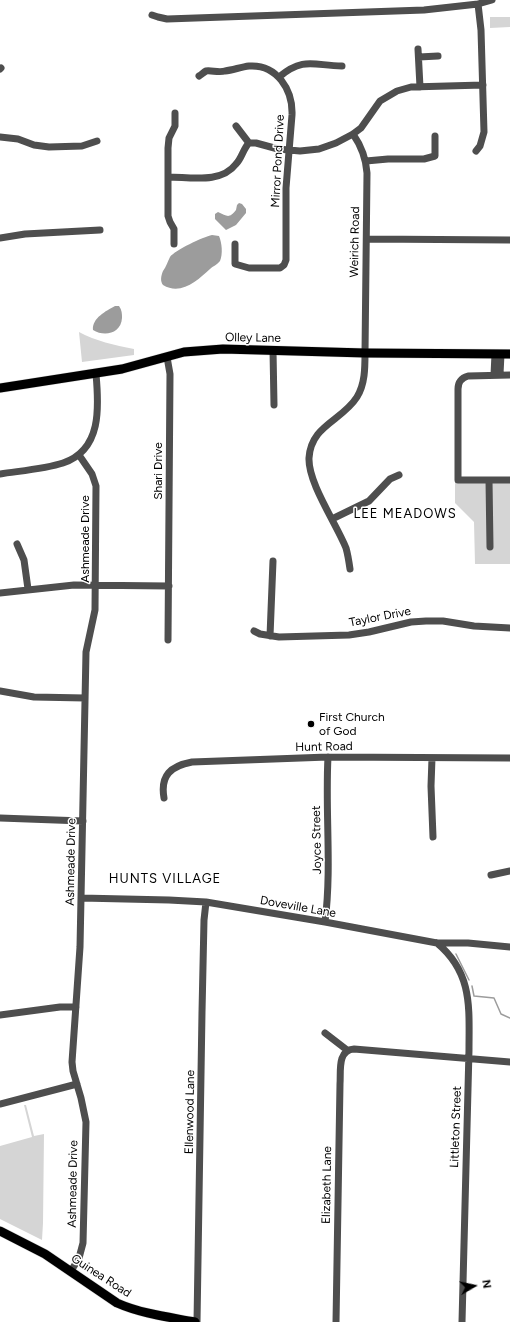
<!DOCTYPE html>
<style>
body{margin:0}
#map{position:relative;width:510px;height:1322px;overflow:hidden;background:#fff;font-family:Figtree,sans-serif}
canvas{display:block}
.north{position:absolute;left:454px;top:1266px;width:40px;height:40px;-webkit-text-stroke:3px #fff;paint-order:stroke;rotate:81deg;font-size:11px;font-weight:700;line-height:16px;text-align:center;color:#000}
.north::after{content:'';display:block;margin:auto;width:14px;height:18px;background:#000;clip-path:polygon(50% 0,100% 100%,50% 72%,0 100%)}
</style>
<div id="map">
<canvas width="510" height="1322"></canvas>
<div class="north">N</div>
</div>
<script>
const ctx = document.querySelector('canvas').getContext('2d');
ctx.lineJoin = 'round';
function fill(path, color) {
  ctx.fillStyle = color;
  ctx.fill(path, 'evenodd');
}
function stroke(path, color, width, dash) {
  ctx.strokeStyle = color;
  ctx.lineWidth = width;
  ctx.lineCap = dash ? 'butt' : 'round';
  ctx.setLineDash(dash || []);
  ctx.stroke(path);
}
function drawText(font, color, halo, rows, align = 'center') {
  ctx.font = font + ' Figtree,sans-serif';
  ctx.lineWidth = 3;
  ctx.setLineDash([]);
  ctx.textBaseline = 'middle';
  ctx.strokeStyle = halo;
  ctx.fillStyle = color;
  for (const [text, x, y, turn = 0] of rows) {
    ctx.save();
    ctx.translate(x, y);
    ctx.rotate((+turn || 0) * Math.PI / 180);
    ctx.textAlign = isNaN(turn) ? turn : align;
    if (halo) ctx.strokeText(text, 0, 0);
    ctx.fillText(text, 0, 0);
    ctx.restore();
  }
}
fill(new Path2D(`
 M490 17H510V27L490 28Z
 M79 332C96 341 114 345 134 349V355L82 362Z
 M510 481V564H475L474 522 455 503V482Z
 M24 1105H26L34 1136 44 1134 43 1223 42 1240 0 1219V1146L32 1137Z`), '#d5d5d5');
fill(new Path2D(`
 M239 203 242 204 246 209V213L236 225 226 230 215 219V214L218 212C227 216 229 219 236 210L237 205Z
 M212 235 219 236C222 243 223 254 220 261 217 265 213 266 210 269 198 280 181 296 163 285 160 281 161 276 163 271 166 267 168 261 170 257 175 250 203 237 212 235Z
 M115 306H119C122 310 122 314 122 318 121 334 104 337 93 330 92 318 106 311 115 306Z`), '#9c9c9c');
stroke(new Path2D(`
 M456 954 469 980
 M472 986 474 996 494 998 501 1014 510 1018`), '#9c9c9c', 1.5);
const major = new Path2D(`
 M0 388 122 369 184 352 223 349 365 353 510 354
 M0 1231 45 1254 117 1303C142 1314 169 1317 195 1322`);
stroke(major, '#dbdbdb', 10);
stroke(new Path2D(`
 M152 15 158 17 167 19 424 10 478 4 492 0
 M418 49 420 87
 M419 57 438 56
 M0 69 1 68
 M199 76C201 75 204 72 206 71 211 70 219 73 225 71 233 70 241 67 249 66 277 64 293 90 292 115L286 188V260L284 265 280 268H249L235 264V244
 M279 77C304 56 315 66 342 66
 M236 126 249 143
 M0 137 18 139 34 145 49 147 82 146 97 141
 M249 143H256L278 149 300 151 319 149 336 143 353 134 361 128 380 101 397 91 411 87 483 85
 M476 151 480 146 484 132 481 30 478 4
 M366 161 388 159H424L435 156V136
 M168 177C190 177 221 184 236 164 242 158 243 149 249 143
 M0 238 25 234 100 230
 M367 239 510 240
 M174 244V229L170 222 168 216V148L169 138 175 126V113
 M273 350 274 405
 M167 357 170 374 168 640
 M500 374 501 354
 M494 375 495 354
 M510 375 468 376C461 378 458 382 458 389V480H510
 M0 474C19 471 45 469 63 463 102 450 99 407 96 374
 M489 480 490 547
 M332 519 369 501 390 479 399 475
 M17 544 24 560 28 589
 M350 569C349 562 348 555 346 548 336 523 308 483 309 458 311 425 342 421 357 397 365 384 365 368 365 353L367 173C366 158 362 147 353 134
 M0 593 74 585 169 586
 M254 631 260 634 279 637 349 635 369 632 411 622 426 621H443L474 626 510 628
 M270 636 273 561
 M0 691 34 697 85 698
 M432 758 431 786 433 837
 M164 798C160 775 171 766 192 762L328 757 510 758
 M0 818 83 821
 M491 875 510 871
 M81 898 169 900 206 902 325 922 437 943H468L510 947
 M325 922C332 867 325 812 328 757
 M437 943C473 973 469 1008 469 1050L462 1322
 M0 1015 60 1007H76
 M325 1033 347 1050
 M0 1104 77 1084
 M71 1271 79 1258 83 1243 86 1122 81 1098 73 1071 72 1062 80 947 86 652 95 610 96 486 92 474 79 455
 M197 1322 202 1012 204 920 206 902
 M336 1322 340 1084C341 1072 337 1050 354 1049L510 1062`), '#4e4e4e', 7);
stroke(major, '#000', 9);
for (const [x, y, r, color] of [
 [311,724,4,"#000"]
]) {
  const dot = new Path2D();
  dot.arc(x, y, r, 0, 2 * Math.PI);
  ctx.fillStyle = color;
  ctx.fill(dot);
  stroke(dot, '#fff', 1.5);
}
drawText('12px', '#000', '#fff', [
 ["Mirror Pond Drive",278,161,-87],
 ["Weirich Road",355,242,-89],
 ["Olley Lane",253,338,1],
 ["Shari Drive",158,471,-90],
 ["Ashmeade Drive",85,539,-90],
 ["Taylor Drive",380,617,-11],
 ["Hunt Road",324,747,-1],
 ["Joyce Street",317,840,-91],
 ["Ashmeade Drive",71,862,-89],
 ["Doveville Lane",298,907,10],
 ["Ellenwood Lane",190,1112,-89],
 ["Littleton Street",456,1127,-88],
 ["Ashmeade Drive",73,1184,-89],
 ["Elizabeth Lane",327,1185,-89],
 ["Guinea Road",101,1276,33]
]);
drawText('12px', '#000', '#fff', [
 ["First Church",319,717],
 ["of God",319,731]
], 'left');
ctx.letterSpacing = '1px';
drawText('13px', '#000', '#fff', [
 ["LEE MEADOWS",405,514],
 ["HUNTS VILLAGE",165,879]
]);
ctx.letterSpacing = '0px';
</script>
